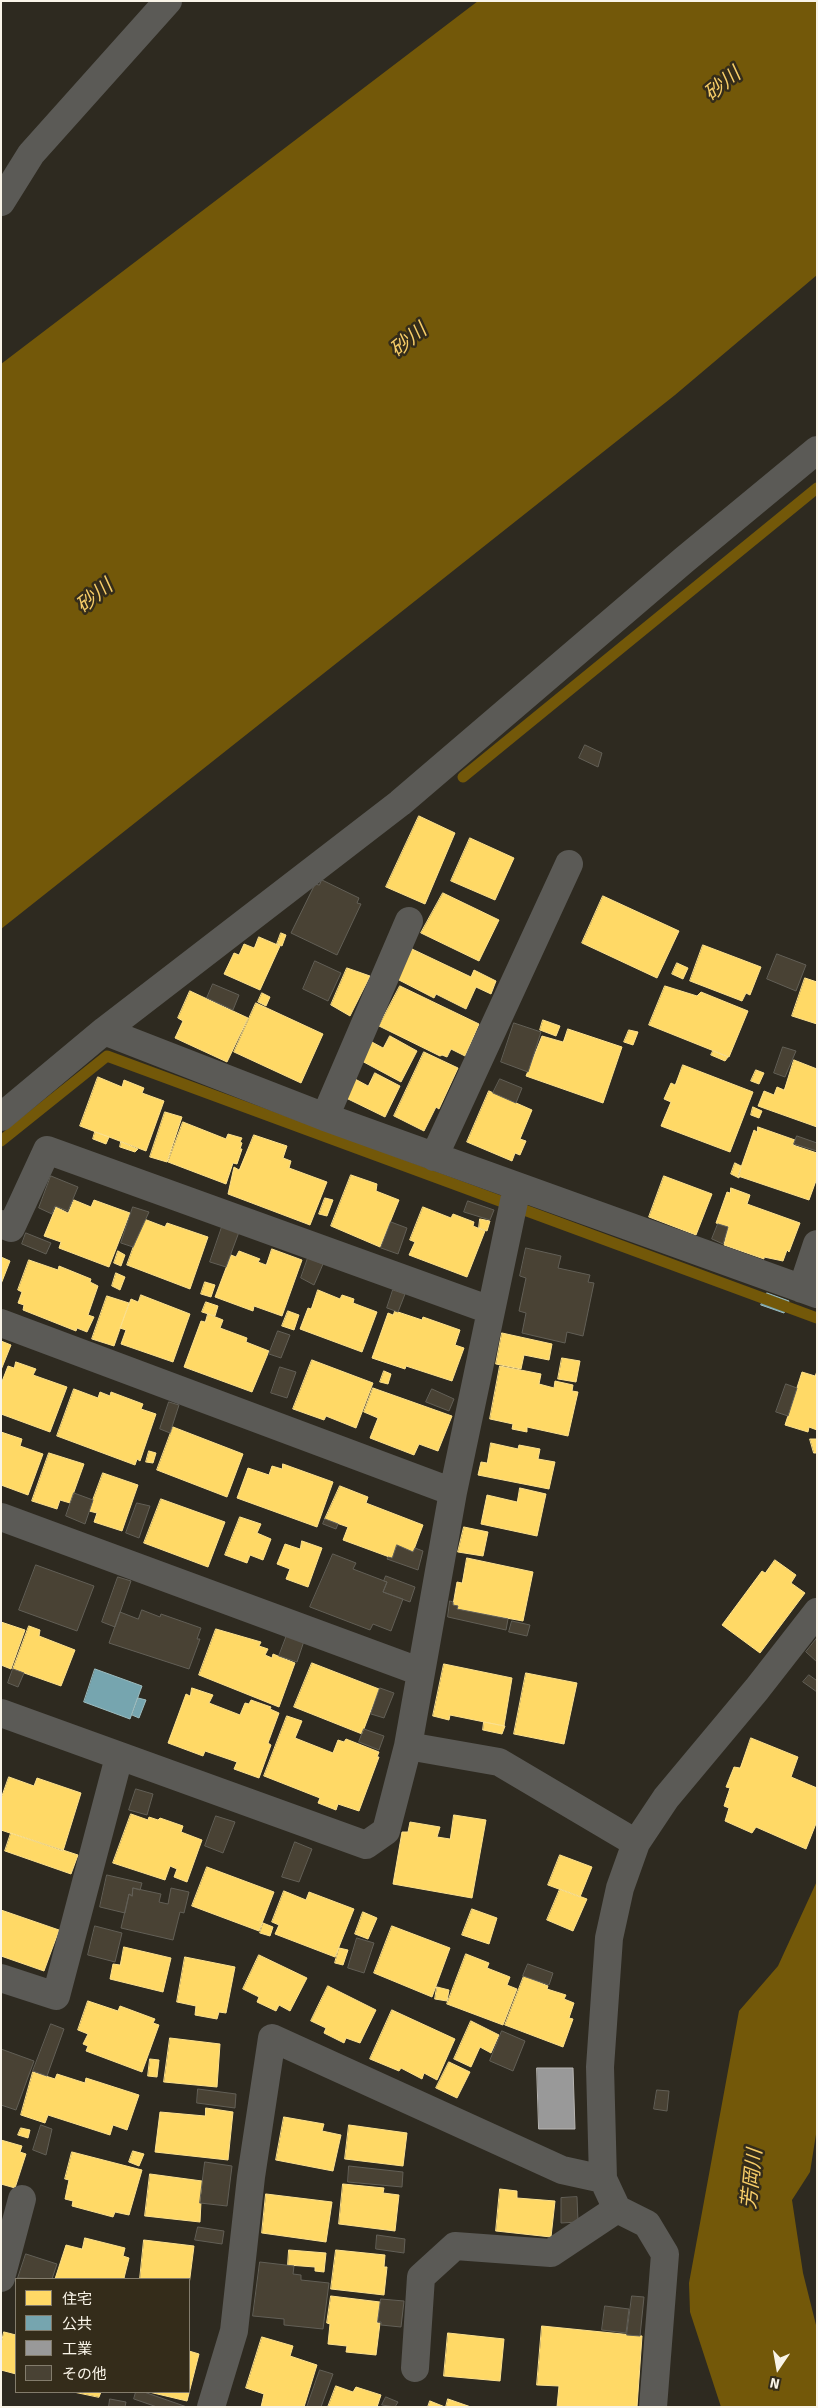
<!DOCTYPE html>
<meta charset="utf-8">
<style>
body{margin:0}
#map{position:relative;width:818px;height:2408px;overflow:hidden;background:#2e2a20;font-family:Signika,"Noto Sans JP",sans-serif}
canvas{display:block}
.frame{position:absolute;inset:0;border:2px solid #f9f4e8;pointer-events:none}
.legend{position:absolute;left:15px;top:2278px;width:175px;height:115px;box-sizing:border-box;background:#342c1a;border:1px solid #837c6c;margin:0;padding:6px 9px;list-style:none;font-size:15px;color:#f9f4e8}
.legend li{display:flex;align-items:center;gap:10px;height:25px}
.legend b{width:25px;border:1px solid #837c6c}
.north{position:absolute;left:753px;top:2343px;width:50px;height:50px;-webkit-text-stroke:4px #342c1a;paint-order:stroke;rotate:192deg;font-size:14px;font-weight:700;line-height:20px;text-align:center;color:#f9f4e8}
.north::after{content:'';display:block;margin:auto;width:18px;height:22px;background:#f9f4e8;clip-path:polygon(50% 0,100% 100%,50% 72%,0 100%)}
</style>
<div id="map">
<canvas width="818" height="2408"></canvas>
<div class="frame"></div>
<ul class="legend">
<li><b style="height:14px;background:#ffd966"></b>住宅</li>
<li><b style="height:14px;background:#76a5af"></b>公共</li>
<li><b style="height:14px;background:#999"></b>工業</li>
<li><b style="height:14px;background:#494234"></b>その他</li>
</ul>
<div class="north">N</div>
</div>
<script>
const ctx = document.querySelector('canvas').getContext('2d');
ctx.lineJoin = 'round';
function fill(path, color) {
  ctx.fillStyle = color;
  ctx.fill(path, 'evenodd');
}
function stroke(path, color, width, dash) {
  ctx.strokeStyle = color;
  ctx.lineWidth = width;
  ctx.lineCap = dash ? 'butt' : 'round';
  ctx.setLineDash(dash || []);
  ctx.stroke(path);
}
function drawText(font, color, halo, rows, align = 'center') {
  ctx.font = font + ' Signika,"Noto Sans JP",sans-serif';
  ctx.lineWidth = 5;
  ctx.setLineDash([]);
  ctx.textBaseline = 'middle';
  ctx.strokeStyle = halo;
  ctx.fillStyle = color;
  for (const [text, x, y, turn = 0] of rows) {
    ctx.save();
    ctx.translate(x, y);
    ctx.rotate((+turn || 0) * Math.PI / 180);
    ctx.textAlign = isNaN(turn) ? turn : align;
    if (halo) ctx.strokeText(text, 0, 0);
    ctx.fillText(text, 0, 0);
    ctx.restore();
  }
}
fill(new Path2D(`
 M478 1H817V275L675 395 1 929V364Z
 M817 1881V2128L810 2172 792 2200 803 2273 817 2329V2407H721L690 2312 689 2283 739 2011 778 1966Z`), '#735809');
const homes = new Path2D(`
 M419 816 455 833 425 904 386 887Z
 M470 838 514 858 495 900 451 881Z
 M443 893 499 920 479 961 421 933Z
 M603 896 679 931 657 978 582 943Z
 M281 933 286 935 282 946 277 944Z
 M259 937 280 946 260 990 224 974 234 953 239 955 244 944 254 948Z
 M703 945 761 967 750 995 746 993 742 1001 690 981Z
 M412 949 471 977 474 970 496 981 491 994 476 987 466 1009 436 994 434 998 397 979Z
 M677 963 688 968 683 979 672 974Z
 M347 968 370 976 350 1016 331 1005Z
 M805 978 817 982V1024L792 1016Z
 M400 986 479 1024 465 1056 451 1049 447 1057 442 1055 440 1056 379 1026Z
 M665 986 697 996 701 992 748 1011 729 1057 649 1025Z
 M190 991 248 1018 227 1062 175 1038 183 1021 178 1018Z
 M262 993 270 997 266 1006 258 1002Z
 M256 1003 323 1034 301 1083 234 1052Z
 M543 1020 560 1026 556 1036 540 1030Z
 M568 1029 622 1047 603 1103 526 1076 542 1036 563 1042Z
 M629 1030 638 1032 633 1045 624 1042Z
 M390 1036 417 1051 401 1082 360 1060 370 1041 383 1048Z
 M713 1051 728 1057 725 1061 711 1055Z
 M424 1052 458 1068 439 1109 436 1107 424 1131 394 1116Z
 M794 1060 817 1069V1127L758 1106 764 1091 774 1095 777 1087 784 1090Z
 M683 1065 753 1092 730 1152 661 1126 671 1102 664 1099 671 1083 675 1085Z
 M756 1070 764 1073 759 1084 751 1081Z
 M375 1073 400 1086 385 1117 346 1098 355 1079 368 1086Z
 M98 1077 122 1087 124 1080 144 1088 142 1093 164 1101 146 1151 80 1126Z
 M489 1091 532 1110 520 1139 526 1141 520 1155 515 1153 512 1161 467 1142Z
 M753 1107 762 1111 759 1118 751 1115Z
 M165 1112 182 1117 167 1162 150 1157Z
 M183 1122 226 1139 228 1134 242 1138 240 1142 242 1143 240 1149H242L237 1164 233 1163 226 1184 168 1162Z
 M758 1127 795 1140 793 1145 817 1153V1178L809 1200 738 1176 754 1130 757 1132Z
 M95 1132 109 1137 106 1144 93 1139Z
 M254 1135 287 1146 283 1158 291 1161 289 1168 327 1182 310 1225 228 1194 234 1167 239 1170Z
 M121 1142 138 1149 135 1152 120 1147Z
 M735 1163 741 1166 739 1178 731 1174Z
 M351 1175 377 1184 376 1191 399 1200 380 1247 331 1226Z
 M664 1176 712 1194 696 1235 649 1217Z
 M731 1188 750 1195 747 1204 800 1223 789 1252 787 1250 783 1261 764 1257V1259L724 1245 728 1227 716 1223 727 1192 730 1193Z
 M325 1198 333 1200 327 1216 319 1214Z
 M74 1200 91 1207 94 1200 130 1213 109 1267 59 1248 61 1242 44 1236 56 1207 68 1213Z
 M423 1207 451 1218 453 1214 474 1222 473 1226 485 1231 467 1277 409 1255 415 1242 410 1240Z
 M144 1219 165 1227 167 1223 208 1237 190 1289 127 1265Z
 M480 1219 490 1221 487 1231 479 1228Z
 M272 1249 302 1260 282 1316 254 1306 253 1311 215 1297 231 1255 236 1257 239 1251 260 1259 258 1262 266 1265Z
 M118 1251 125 1255 121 1266 114 1263Z
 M1 1257 10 1261 1 1284Z
 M29 1260 58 1270 59 1266 91 1279 90 1282 98 1286 88 1315 94 1317 87 1332 77 1328 76 1331 23 1310 24 1305 18 1303 22 1292 18 1290Z
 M116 1273 125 1277 120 1290 112 1286Z
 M205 1282 215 1285 211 1297 201 1294Z
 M318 1290 340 1299 342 1295 354 1299 353 1303 377 1312 362 1352 300 1329 308 1308 311 1309Z
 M141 1295 190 1314 173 1362 121 1344 126 1330 120 1328 131 1299 138 1302Z
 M107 1296 129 1303 114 1346 92 1339Z
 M206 1302 218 1306 215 1316 202 1312Z
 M288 1311 299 1315 294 1330 282 1326Z
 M395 1311 422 1320 423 1317 460 1330 455 1345 464 1348 452 1381 406 1366 405 1369 372 1358 388 1313 393 1315Z
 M208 1314 223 1320 220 1328 247 1338 246 1342 269 1351 252 1392 184 1367 201 1321 205 1322Z
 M502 1333 552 1344 549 1360 524 1355 521 1369 496 1364Z
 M1 1341 11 1345 1 1370Z
 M562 1358 580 1361 576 1382 558 1379Z
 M312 1360 373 1383 356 1428 326 1416 324 1420 293 1409Z
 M16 1362 36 1369 33 1375 67 1387 50 1432 1 1414V1384L8 1366 14 1368Z
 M500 1366 541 1374 539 1384 554 1388 555 1381 573 1385 572 1391 578 1392 568 1436 527 1427V1432L512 1429 513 1424 490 1419Z
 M384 1371 391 1374 388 1384 380 1382Z
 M817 1371V1430L809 1427 808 1432 785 1425 802 1372 815 1376Z
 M373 1388 452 1416 438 1451 419 1444 414 1455 370 1438 378 1418 364 1412Z
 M74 1389 98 1398 100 1392 110 1396 111 1392 143 1404 141 1409 156 1414 140 1461 137 1459 135 1465 57 1436Z
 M173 1427 243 1454 227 1497 157 1470Z
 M1 1432 22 1439 20 1446 43 1454 28 1495 1 1485Z
 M810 1439H817V1453H814Z
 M491 1443 518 1449 519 1445 540 1449 538 1459 555 1462 549 1489 478 1475 481 1462 487 1463Z
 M149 1451 156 1453 153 1463 146 1462Z
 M49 1453 84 1464 70 1503 60 1500 57 1509 32 1501Z
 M283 1464 333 1482 317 1527 237 1498 248 1468 269 1475 272 1466 282 1469Z
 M103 1473 138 1485 122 1531 94 1522 97 1513 89 1511Z
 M340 1486 368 1497 366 1503 423 1525 413 1552 397 1545 392 1558 343 1540 348 1527 325 1519Z
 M520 1488 546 1494 537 1536 481 1524 487 1495 517 1502Z
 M161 1499 225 1522 208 1567 144 1543Z
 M240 1517 261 1524 257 1533 271 1539 263 1560 250 1555 247 1563 225 1555Z
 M464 1527 488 1532 483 1556 458 1552Z
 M302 1541 322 1548 308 1587 286 1579 290 1569 277 1564 285 1544 300 1549Z
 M467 1558 533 1572 523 1621 457 1609 458 1606 453 1605 457 1582 462 1583Z
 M775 1560 796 1575 791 1583 805 1593 760 1653 722 1625 762 1571 765 1573Z
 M1 1622 25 1630 11 1669 1 1665Z
 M29 1626 40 1630 39 1636 75 1650 61 1686 13 1669Z
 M216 1629 261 1642 259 1646 268 1649 265 1655 272 1658 273 1654 295 1663 279 1707 199 1675Z
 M312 1663 379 1689 362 1734 294 1707Z
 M444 1664 512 1678 504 1726 450 1715 449 1720 433 1716Z
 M526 1673 577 1683 564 1744 514 1734Z
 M192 1688 213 1695 209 1703 240 1715 245 1703 249 1704 251 1700 271 1707 270 1709 279 1713 268 1743 271 1745 259 1778 234 1769 237 1762 205 1751 203 1756 168 1743 186 1694 190 1696Z
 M287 1716 302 1721 295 1738 333 1753 338 1740 344 1742 346 1739 379 1752 377 1757H379L359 1811 338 1804 336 1810 318 1803 320 1798 264 1776Z
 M484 1722 505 1726 502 1734 483 1730Z
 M751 1738 798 1757 791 1777 817 1788V1821L806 1849 756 1827 752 1833 725 1821 729 1808 724 1806 730 1788 726 1787 734 1767 740 1768Z
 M9 1777 34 1786 37 1778 81 1793 63 1851 1 1830V1799Z
 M131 1814 148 1820 149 1817 158 1820 160 1818 183 1826 181 1832 202 1840 187 1882 174 1877 177 1869 170 1866 165 1880 113 1863Z
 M454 1815 486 1820 472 1898 393 1884 402 1832H408L410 1822 440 1827 437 1837 450 1839Z
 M11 1833 78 1855 71 1874 5 1851Z
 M560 1855 592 1867 580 1897 548 1885Z
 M207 1867 274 1892 259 1931 192 1906Z
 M560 1889 587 1899 573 1931 547 1920Z
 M284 1891 306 1900 309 1892 354 1909 335 1957 275 1934 279 1925 272 1922Z
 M472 1909 497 1918 489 1944 462 1935Z
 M1 1910 59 1930 44 1971 1 1956Z
 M363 1912 377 1918 368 1939 355 1934Z
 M263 1923 273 1927 270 1936 260 1933Z
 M392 1926 450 1948 432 1997 374 1973Z
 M124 1947 171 1958 163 1992 110 1979 113 1964 120 1965Z
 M339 1948 348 1950 343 1965 335 1963Z
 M466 1954 489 1963 487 1968 510 1977 507 1985 517 1989 503 2025 447 2004Z
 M259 1955 307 1978 290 2011 279 2005 276 2011 257 2002 259 1997 243 1989Z
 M185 1957 235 1967 226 2013 219 2012 217 2019 195 2015 196 2006 177 2002Z
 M524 1976 548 1986 547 1989 566 1995 564 1999 574 2003 569 2018 573 2019 563 2047 505 2025Z
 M328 1986 376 2010 360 2043 346 2038 344 2043 324 2033 326 2028 311 2021Z
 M437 1987 449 1990 447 2001 435 1999Z
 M88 2001 118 2011 120 2006 155 2019 153 2023 159 2025 142 2072 86 2051 88 2046 83 2044 88 2034 78 2030Z
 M392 2010 455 2039 437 2080 424 2073 422 2079 401 2068 399 2071 370 2059Z
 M471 2021 499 2035 491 2053 480 2047 471 2067 454 2059Z
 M170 2038 220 2044 217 2087 164 2082Z
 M150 2059 159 2060 157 2077 148 2076Z
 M449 2062 470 2072 457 2098 436 2088Z
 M33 2072 55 2079 57 2074 85 2083 86 2078 139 2095 127 2130 113 2125 110 2135 48 2115 45 2123 21 2115Z
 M206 2108 233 2112 228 2160 155 2152 160 2112 205 2116Z
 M284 2117 324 2124 322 2131 341 2135 333 2171 276 2160Z
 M349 2125 407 2133 403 2166 345 2159Z
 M21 2128 30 2130 28 2138 18 2135Z
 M1 2140 22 2146 20 2152 26 2154 15 2188 1 2184Z
 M133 2151 144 2154 139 2166 129 2162Z
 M72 2152 142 2170 129 2215 115 2212 113 2217 72 2206 73 2201 65 2199 69 2180 65 2179Z
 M150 2174 202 2181 200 2222 145 2216Z
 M343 2184 384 2188 383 2193 399 2195 395 2231 339 2224Z
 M500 2189 517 2191V2198L555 2201 551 2237 496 2231Z
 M266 2194 332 2202 326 2242 262 2233Z
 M85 2238 125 2248 123 2256 129 2258 124 2278 127 2279H55L66 2245 82 2249Z
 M144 2240 194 2246 189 2285V2279H140Z
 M289 2250 326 2253 324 2272 315 2271V2267L288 2265Z
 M336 2250 385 2255 384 2267H387L384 2295 331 2289Z
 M331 2296 380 2302 377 2323H380L376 2355 346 2352 347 2346 328 2344 330 2324 327 2323Z
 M542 2326 642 2336 637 2407H557L559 2386 537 2385Z
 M4 2332 16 2335V2374L1 2370V2345Z
 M448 2333 504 2339 500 2381 444 2376Z
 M262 2337 293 2346 290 2356 317 2365 304 2407H261L264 2394 246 2388Z
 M189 2351 199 2354 187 2401 149 2392H189Z
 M336 2386 353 2392 356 2387 381 2395 377 2407H328Z
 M74 2392H101L99 2397Z
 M448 2399 471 2407H446Z
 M430 2401 445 2407H428Z`);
fill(homes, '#ffd966');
stroke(homes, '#fde18d', 1);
const public = new Path2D(`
 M767 1293 789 1301 784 1313 761 1305Z
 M95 1669 142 1686 130 1719 84 1702Z
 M138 1698 146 1700 139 1718 132 1715Z`);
fill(public, '#76a5af');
stroke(public, '#9dbdc0', 1);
const industry = new Path2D(`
 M537 2068H573L575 2129H539Z`);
fill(industry, '#999');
stroke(industry, '#b6b4b1', 1);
stroke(new Path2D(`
 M463 777 817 488
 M1 1141 107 1056 817 1318`), '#735809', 11);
const building = new Path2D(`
 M585 745 602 753 598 767 579 758Z
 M322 880 359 898 357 903 361 904 337 955 291 933 315 884 319 885Z
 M777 954 806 965 796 991 767 979Z
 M315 961 341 973 328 1001 303 989Z
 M213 984 239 995 233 1010 207 998Z
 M514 1023 541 1032 528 1072 501 1062Z
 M783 1047 796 1051 785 1077 774 1073Z
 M500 1079 522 1088 516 1103 493 1093Z
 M797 1136 817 1143V1151L794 1144Z
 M51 1176 78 1187 68 1211 55 1206 52 1214 39 1208Z
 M468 1201 494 1210 490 1220 464 1212Z
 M133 1207 149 1212 133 1247 121 1243Z
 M391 1222 407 1228 398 1254 381 1248Z
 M718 1224 728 1227 723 1244 712 1239Z
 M222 1227 239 1232 226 1267 210 1262Z
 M26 1233 51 1243 46 1254 22 1244Z
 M526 1248 561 1256 558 1268 590 1275 588 1282 594 1283 583 1336 567 1332 565 1343 522 1333 526 1313 519 1311 526 1278 520 1276Z
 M308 1258 323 1264 314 1285 301 1278Z
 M393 1290 405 1294 398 1312 387 1308Z
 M278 1331 290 1335 281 1358 269 1354Z
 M280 1367 296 1372 287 1398 271 1393Z
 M786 1384 797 1388 788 1416 776 1412Z
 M432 1389 454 1399 449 1411 426 1402Z
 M169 1402 179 1405 170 1433 160 1429Z
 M74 1493 93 1500 85 1524 66 1516Z
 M137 1503 150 1506 139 1538 126 1533Z
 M325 1519 338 1524 336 1529 323 1524Z
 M397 1545 413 1552 415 1548 423 1551 418 1570 387 1559 388 1557 392 1558Z
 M333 1554 356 1563 353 1569 387 1582 383 1592 403 1599 391 1631 373 1624 370 1630 310 1607Z
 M36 1565 94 1586 77 1631 19 1610Z
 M386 1576 415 1587 410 1602 383 1592 387 1582 384 1581Z
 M118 1577 131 1581 115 1627 102 1622Z
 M450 1601 453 1602V1605L458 1606 457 1609 508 1619 506 1630 448 1617Z
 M142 1610 160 1617 161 1614 201 1628 197 1639H200L189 1669 109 1643 120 1612 138 1619Z
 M512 1621 530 1625 527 1636 509 1632Z
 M287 1635 304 1641 297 1662 279 1656Z
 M817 1638V1662L806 1652Z
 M13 1669 24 1673 18 1687 8 1683Z
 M809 1675 816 1680 817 1679V1692L803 1682Z
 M380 1688 394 1693 384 1718 371 1714Z
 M364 1729 384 1736 379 1750 359 1742Z
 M136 1789 153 1794 147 1815 129 1810Z
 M216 1816 235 1822 223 1853 205 1846Z
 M295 1842 312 1849 299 1882 282 1877Z
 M107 1875 142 1883 140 1890 133 1888 132 1896 129 1894 125 1913 100 1907Z
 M133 1888 161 1894 159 1902 168 1904 171 1888 189 1892 184 1913 180 1912 173 1940 121 1928 129 1894 132 1896Z
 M95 1926 122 1933 115 1962 88 1955Z
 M357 1938 374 1943 364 1973 348 1968Z
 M528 1964 553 1973 549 1985 523 1976Z
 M51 2024 64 2029 47 2076 33 2071Z
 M502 2031 525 2041 513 2071 490 2061Z
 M1 2049 34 2061 16 2110 1 2105Z
 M198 2089 236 2094 235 2108 197 2103Z
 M657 2090 669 2091 667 2111 654 2109Z
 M41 2125 52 2129 46 2155 33 2150Z
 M205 2162 232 2166 227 2206 200 2203Z
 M349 2166 403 2172 402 2187 348 2182Z
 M577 2197 578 2222 561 2223V2198Z
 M198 2227 224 2231 222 2244 195 2240Z
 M377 2235 405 2239 404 2253 376 2249Z
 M26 2254 57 2264 52 2279 18 2278Z
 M260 2262 294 2266 293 2274 301 2275V2280L329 2283 323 2329 284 2325V2319L253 2316Z
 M632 2296 644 2297 640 2336 627 2335Z
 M381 2299 404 2301 401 2327 381 2325V2322H378Z
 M605 2306 629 2309 626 2333 602 2330Z
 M320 2370 333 2374 321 2407H307Z
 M136 2392H144L187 2407H157L134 2399Z
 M386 2397 398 2402 395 2407 382 2405Z
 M110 2399 126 2402 125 2407H109Z`);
fill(building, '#494234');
stroke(building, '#625f56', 1);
stroke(new Path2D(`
 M1 202 31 154 168 1
 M104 1031 325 1117 817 1294
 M1 1117 104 1031 400 803 684 560 817 450
 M325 1117 409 921
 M434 1157 569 864
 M1 1224 11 1228 47 1150 490 1310
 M802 1289 817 1244
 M1 1323 453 1492
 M1 1517 421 1672
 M1 1713 366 1845 386 1831 408 1746 453 1492 517 1187
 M408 1746 499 1762 636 1843
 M1 1978 56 1996 119 1757
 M1 2278 22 2199
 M415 2368 421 2277 455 2246 551 2253 617 2209
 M211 2407 234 2331 251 2177 272 2038 562 2170 603 2179
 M653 2407 665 2254 647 2224 617 2209 603 2179 600 2067 609 1938 620 1888 636 1843 666 1798 757 1689 817 1612`), '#5b5a56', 28);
drawText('italic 20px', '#f7cd68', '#342c1a', [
 ["砂川",723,85,-39],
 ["砂川",409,341,-39],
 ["砂川",95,597,-39],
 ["芳岡川",753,2179,-84]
]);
</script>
